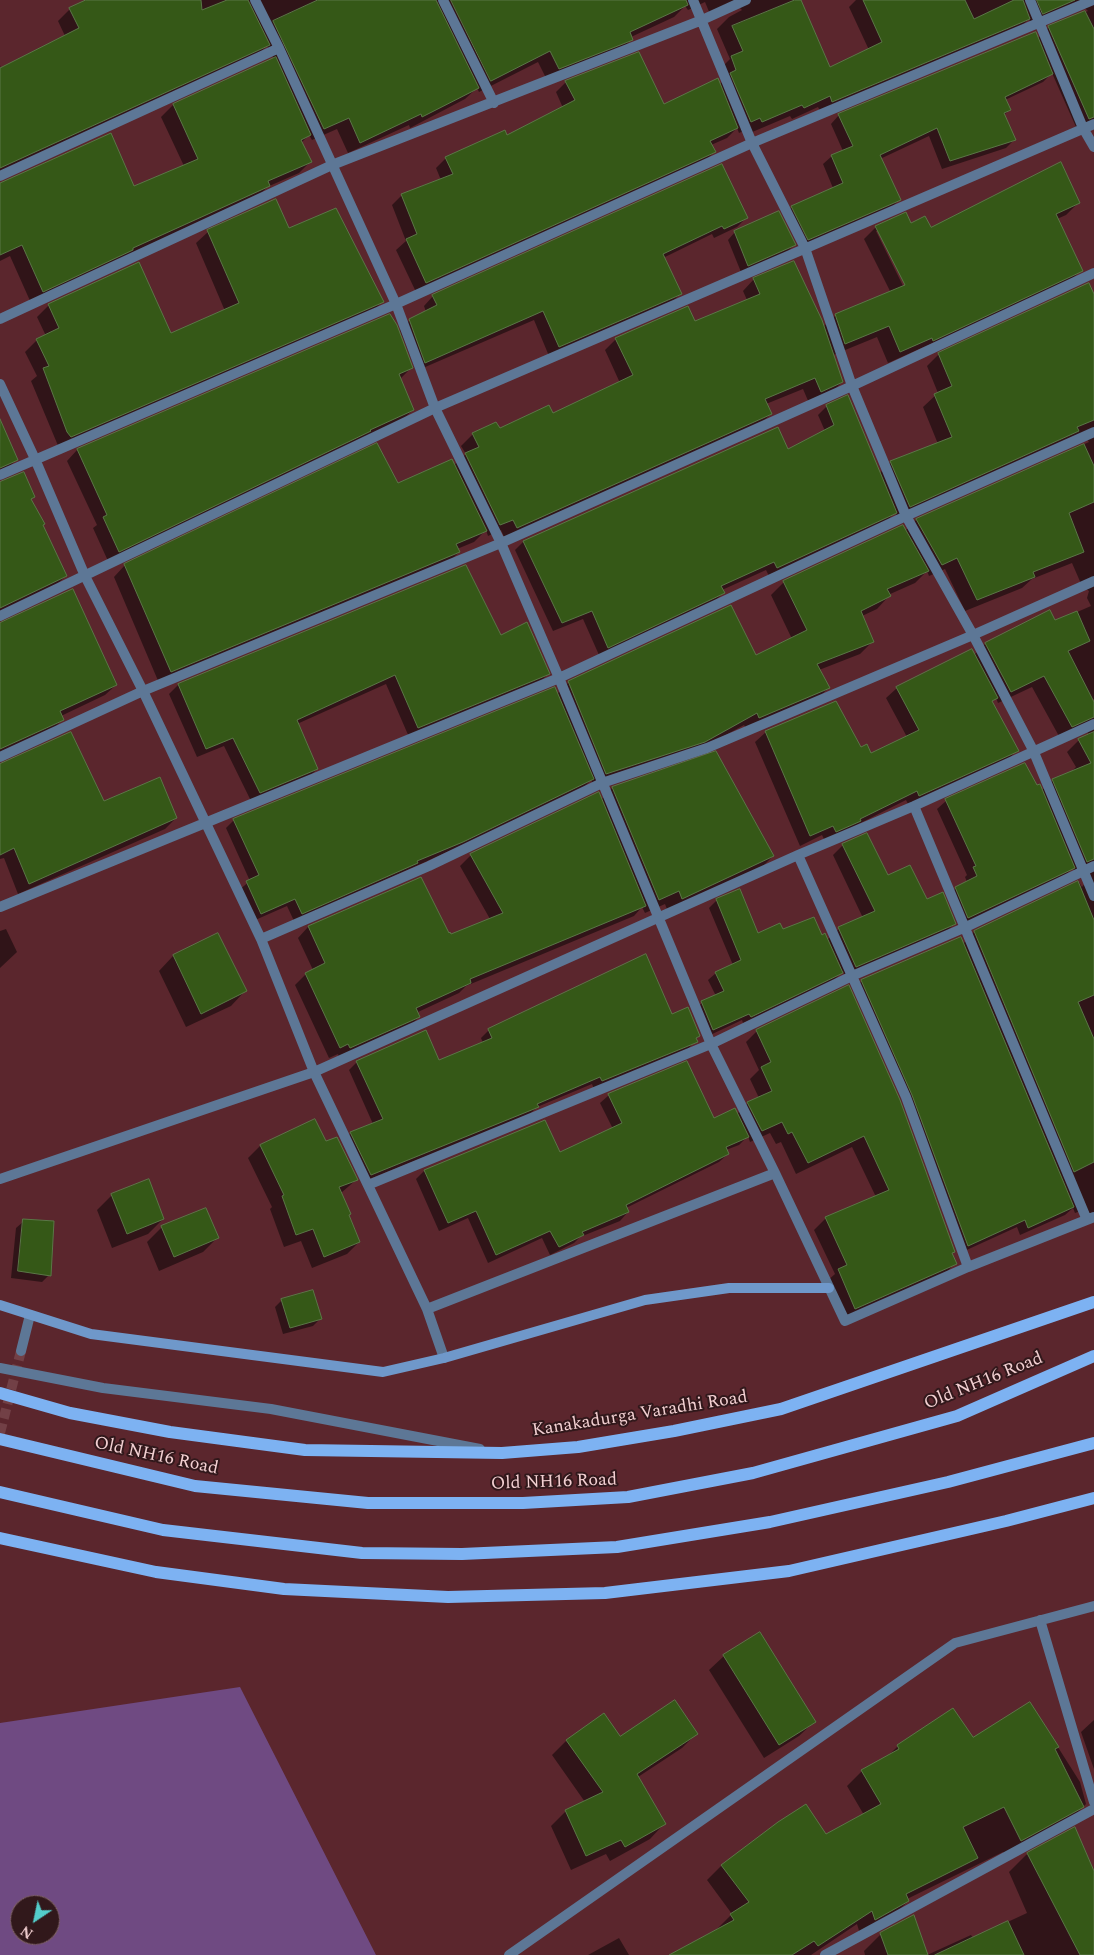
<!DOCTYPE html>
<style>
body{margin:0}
#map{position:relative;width:1094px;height:1955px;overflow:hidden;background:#5b262d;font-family:Spectral,serif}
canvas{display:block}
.north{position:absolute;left:10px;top:1895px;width:50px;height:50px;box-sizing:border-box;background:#31181b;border:1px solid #7f6264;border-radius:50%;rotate:214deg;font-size:14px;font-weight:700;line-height:20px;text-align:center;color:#f3d0d2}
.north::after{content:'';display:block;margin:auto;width:18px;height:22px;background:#53cdcb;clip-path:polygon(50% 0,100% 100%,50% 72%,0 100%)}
</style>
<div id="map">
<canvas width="1094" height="1955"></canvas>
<div class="north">N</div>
</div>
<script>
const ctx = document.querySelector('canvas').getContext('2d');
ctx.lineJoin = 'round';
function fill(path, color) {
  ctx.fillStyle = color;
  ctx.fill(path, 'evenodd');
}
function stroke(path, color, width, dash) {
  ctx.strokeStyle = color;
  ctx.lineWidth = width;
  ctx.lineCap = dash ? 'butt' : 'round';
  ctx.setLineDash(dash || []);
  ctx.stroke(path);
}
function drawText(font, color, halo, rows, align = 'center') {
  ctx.font = font + ' Spectral,serif';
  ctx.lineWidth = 4;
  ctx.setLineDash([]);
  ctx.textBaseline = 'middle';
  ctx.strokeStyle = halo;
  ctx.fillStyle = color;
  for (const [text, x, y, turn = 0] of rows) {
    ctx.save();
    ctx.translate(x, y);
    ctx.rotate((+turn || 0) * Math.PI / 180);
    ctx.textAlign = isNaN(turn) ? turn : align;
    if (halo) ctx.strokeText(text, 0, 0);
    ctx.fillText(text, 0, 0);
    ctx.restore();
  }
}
fill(new Path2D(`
 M240 1687 376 1955H0V1723ZM20 1905H50V1935H20Z`), '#6f4a82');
fill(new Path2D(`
 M89 0H800L829 69 869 50 849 7 856 0H1094V121L1076 127 1052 73 1043 82 1005 100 1009 110 1004 115 1014 140 1006 148 942 169 929 136 880 159 899 200 891 208 800 247 784 215 792 207 833 188 823 164 832 156 843 151 831 124 839 115 1037 39 1049 27 1088 11 1082 5 1031 24 1029 19 1017 30 821 113 818 107 792 119 790 116 750 133 748 129 739 133 737 128 727 138 711 145 714 152 704 162 416 292 396 250 406 241 392 205 402 195 441 180 436 168 446 158 507 136 563 108 556 92 566 82 638 54 663 106 719 85 724 80 720 69 730 59 717 29 729 17 742 10 738 6 710 14 705 2 688 10 685 6 674 17 631 37 632 39 620 51 547 80 538 62 479 92 477 88 465 99 410 128 409 125 348 153 337 129 312 140 309 135 301 143 311 161 299 173 267 187 257 198 31 303 10 256 0 261V183L134 188 184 166 161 117 173 105 274 59 267 46 256 56 0 174V65L1 69 65 36 58 21 70 9Z
 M1078 203 1066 215 1057 219 1081 270 1069 282 888 363 877 337 833 355 842 382 831 393 809 403 803 389 766 404 771 414 759 425 505 539 501 530 488 536 486 530 474 542 457 549 459 552 447 564 159 683 114 577 125 565 398 485 454 465 466 454 461 446 473 434 499 430 552 415 620 383 605 350 616 339 694 322 747 300 743 291 754 279 823 327 836 315 891 293 864 239 876 227 911 225 930 229ZM876 231H879L909 291 906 292Z
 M746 218 737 227 714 238 712 234 663 258 680 294 671 303 549 356 534 320 416 371 400 330 410 320 426 312 424 306 433 296Z
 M288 230 383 301 371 313 59 448 31 381 37 376 25 352 37 340 46 336 37 317 49 305 171 335 225 311 196 243 208 232Z
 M735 232 794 245 787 252 741 272 728 240Z
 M1094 297V699L1091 700 1094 704V918L1092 919 1094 923V1220L1083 1210 1075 1213 1073 1208 1065 1215 1020 1235 1017 1227 960 1253 905 1103 854 988 862 981 963 944 974 932 1079 882 1082 887 1088 880 1075 873 1073 868 1064 876 959 926 947 897 956 888 967 882 965 877 967 875 937 809 946 801 1025 764 1036 786 1041 791 1053 780 1071 772 1076 767 1067 752 1079 740 1089 734 1086 730 1060 738 1032 687 998 703 996 698 992 702 1017 750 1007 761 909 806 906 800 825 841 822 835 800 846 755 742 766 732 860 749 871 755 907 737 886 698 897 688 974 655 985 644 1054 622 1091 606 1087 598 1089 591 1082 586 1072 563 1032 579 1022 588 965 611 945 569 929 576 927 571 915 583 888 595 889 596 877 609 862 616 873 641 860 654 819 670 828 688 816 701 747 730 744 725 691 754 594 786 591 780 584 787 454 849 294 921 287 906 253 921 239 890 250 881 226 828 234 820 557 694 569 682 730 607 756 657 792 639 771 595 784 582 905 531 916 520 1089 442 1086 438 898 518 895 512 887 521 769 576 766 570 722 590 723 593 715 601 599 655 583 619 553 631 515 550 523 542 788 450 825 431 818 415 827 406 880 473 891 462 938 444 923 407 938 393 927 366 939 354Z
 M390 316 411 368 400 379 413 410 402 420 108 561 93 528 97 525 67 461 77 450Z
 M0 422 17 459 6 470 0 473Z
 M0 483 33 497 30 500 66 576 55 586 0 613Z
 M466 566 500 637 548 674 539 683 409 737 386 684 297 724 317 769 308 778 251 801 224 746 197 757 169 694 178 685Z
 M0 623 116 685 105 695 61 716 63 719 52 730 0 754Z
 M716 753 773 856 759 870 668 912 665 904 645 913 642 907 634 916 466 986 459 993 418 1012 420 1016 409 1027 339 1058 338 1054 329 1058 295 985 306 974 313 970 298 938 308 927 420 879 450 936 490 919 460 866 471 855 601 800 612 788Z
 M0 765 104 802 176 818 165 829 18 894 4 858 0 859Z
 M843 845 888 877 927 901 954 924 944 934 845 976 843 971 834 980 743 1023 742 1020 706 1037 694 1010 702 1003 716 996 708 980 716 973 733 965 709 908 717 900 757 934 782 931 821 936 827 940 839 929 863 918 833 855Z
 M6 929 17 952 0 968V931Z
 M217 934 245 991 231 1006 186 1027 159 971 173 956Z
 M848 987 954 1252 951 1254 955 1263 944 1275 843 1320 827 1281 835 1274 814 1230 826 1218 876 1197 852 1147 796 1174 781 1142 776 1144 770 1133 750 1142 748 1136 739 1145 726 1150 728 1154 719 1162 626 1208 628 1212 620 1221 580 1237 574 1243 550 1255 542 1238 488 1263 468 1218 439 1231 416 1179 424 1171 559 1153 613 1129 600 1103 609 1095 713 1119 737 1114 748 1103 759 1098 750 1079 759 1070 746 1042 757 1031Z
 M672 1016 699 1036 688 1049 594 1089 592 1084 537 1107 529 1115 362 1182 343 1141 351 1133 373 1124 349 1070 357 1062H438L483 1043 481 1038 489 1030Z
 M314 1121 325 1143 356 1180 341 1193 359 1242 347 1254 312 1268 301 1241 284 1247 270 1209 272 1207 248 1158 260 1146Z
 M112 1195 163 1219 148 1234 112 1248 97 1210Z
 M24 1221 49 1275 42 1282 11 1278 16 1228Z
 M162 1227 218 1237 203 1252 159 1271 147 1242Z
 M282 1300 321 1318 313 1326 283 1334 275 1307Z
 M724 1656 814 1722 799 1736 764 1758 709 1670Z
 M1030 1703 1080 1782 1086 1804 1071 1819 1005 1855 1003 1852 907 1899 908 1901 893 1916 860 1934 857 1924 811 1955H671L716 1930 732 1914 707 1880 722 1865 826 1835 864 1815 847 1786 862 1771 887 1757 898 1746 973 1739Z
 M1094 1720V1769L1081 1732Z
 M696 1734 682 1748 638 1777 664 1824 650 1839 610 1861 606 1854 571 1870 551 1826 566 1811 585 1802 552 1755 567 1740Z
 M1074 1829 1094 1875V1955H927L971 1935 973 1938 1027 1913 1009 1872 1026 1855Z
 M881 1934 927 1955H865L864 1951Z
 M619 1938 629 1955H588Z`), '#0007');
const building = new Path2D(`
 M86 0H201L202 10 227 0H248L270 45 0 168V68L79 28 69 8Z
 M318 0H436L479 88 422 117 421 114 360 143 349 118 324 129 273 21Z
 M451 0H686L688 5 630 32 633 40 559 69 550 51 491 81Z
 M795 0H801L830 67 882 42 863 0H965L974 19 1014 0H1023L1030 19 832 102 830 96 804 108 802 105 762 122 760 118 751 122 730 73 736 70 731 56 743 51 732 26Z
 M1037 0H1075L1043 14Z
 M1085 11 1094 29V117L1089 119 1048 26Z
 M1036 32 1053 74 1005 97 1011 110 1004 113 1016 140 950 161 937 128 880 155 901 200 808 240 791 206 843 183 831 155 853 146 838 114Z
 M639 52 664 104 718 78 738 128 710 141 716 152 426 283 406 239 417 234 401 194 453 174 445 157 505 130 507 135 575 100 565 81Z
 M276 57 311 135 301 140 312 162 268 181 270 186 133 248V250L43 292 22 245 0 255V183L111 133 134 186 198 159 173 104Z
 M1061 162 1080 203 1056 214 1083 271 933 341 932 338 900 352 889 326 845 344 835 314 905 285 875 226 906 212 911 223 925 216 931 227Z
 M722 164 748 218 724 229 722 226 663 254 682 294 559 347 543 311 425 363 409 319 437 305 432 295Z
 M276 199 289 228 336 208 384 302 71 437 67 432 43 368 49 366 36 339 59 328 48 304 139 262 171 333 239 303 207 230Z
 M779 211 796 245 748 266 734 231Z
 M794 261 822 320 843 382 821 392 815 378 765 399 772 414 517 528 513 520 500 525 465 453 479 447 472 433 496 422 500 428 549 405 553 413 633 375 615 338 688 306 695 321 760 294 753 278Z
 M1089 283 1094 294V420L1077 427 1079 431 910 507 890 461 952 437 934 394 952 386 938 353Z
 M390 314 397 325 413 368 399 374 414 410 370 430 371 431 119 552 103 517 107 515 77 449Z
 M848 395 897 513 777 568 774 562 721 586 725 593 608 648 592 611 562 623 523 541 778 427 788 449 834 425 826 405Z
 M0 419 18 460 0 468Z
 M377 443 398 483 452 459 487 531 456 544 460 552 171 672 124 564Z
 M1084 444 1094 466V502L1069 513 1084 552 1033 572 1035 577 977 600 957 558 942 565 916 519Z
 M24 472 35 497 31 499 45 524 43 525 67 576 0 608V482Z
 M903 525 929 571 887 589 891 596 861 611 874 642 817 664 830 688 759 718 757 713 705 742 606 774 568 681 731 605 756 655 807 630 783 581Z
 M466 565 501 635 527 622 550 674 418 728 395 675 297 720 318 769 260 793 233 738 206 749 178 684Z
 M73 589 117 685 60 711 64 720 0 749V623Z
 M1050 610 1055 620 1077 611 1090 641 1068 651 1094 702V717L1072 727 1044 676 1011 692 985 643Z
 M972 649 998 698 992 701 1019 751 919 796 917 791 860 819 861 821 836 832 833 826 810 836 765 731 836 701 861 747 867 744 871 753 919 730 896 687Z
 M555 687 594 779 463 842 417 861 418 863 302 914 295 899 261 914 246 881 259 875 233 819Z
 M71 732 104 801 160 777 177 818 29 884 14 848 0 855V764Z
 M1094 732V859L1087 862 1052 779 1091 763 1078 739Z
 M716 751 774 856 682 899 679 891 659 900 612 787Z
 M1025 763 1037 785 1040 784 1075 868 968 918 955 887 977 876 973 867 976 866 945 799Z
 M599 792 646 906 470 979 471 983 416 1008 420 1017 350 1048 348 1044 340 1048 305 973 325 963 308 926 421 877 449 933 450 932 451 934 503 913 470 854Z
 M867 833 888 875 910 865 927 899 943 892 956 924 856 967 838 927 875 911 842 844Z
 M1078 881 1094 920V995L1078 1002 1094 1039V1162L1074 1172 974 931Z
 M740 889 758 933 780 923 783 929 814 917 822 935 825 933 843 973 751 1017 749 1014 713 1030 701 1001 724 991 715 972 741 960 716 899Z
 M218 933 247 991 201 1014 173 955Z
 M961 937 1074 1207 1028 1228 1025 1220 968 1246 912 1095 861 980Z
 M646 954 672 1014 688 1007 700 1036 696 1038 698 1042 602 1081 600 1077 537 1104 539 1107 371 1175 350 1132 383 1119 356 1061 426 1030 439 1060 492 1038 488 1029Z
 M849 985 900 1100 955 1252 952 1253 957 1264 855 1309 838 1269 847 1265 825 1217 889 1190 864 1136 808 1163 792 1132 788 1134 782 1122 762 1131 747 1102 772 1091 761 1067 771 1062 756 1030Z
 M687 1061 714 1118 735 1108 749 1137 726 1147 729 1154 626 1205 629 1212 582 1232 584 1235 559 1247 550 1231 496 1255 476 1211 448 1223 424 1170 545 1120 560 1152 622 1123 608 1094Z
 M315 1119 326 1141 337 1137 358 1180 339 1187 351 1214 349 1215 360 1242 324 1257 313 1229 296 1235 282 1196 284 1195 260 1145Z
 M149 1179 164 1219 127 1234 111 1194Z
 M206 1208 219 1238 174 1257 161 1226Z
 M23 1219 54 1221 51 1276 18 1271Z
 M313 1290 322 1319 290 1328 281 1299Z
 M760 1632 816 1722 779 1745 723 1655Z
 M675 1700 698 1734 637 1774 666 1824 625 1847 621 1840 586 1856 565 1810 603 1792 566 1740 604 1713 620 1736Z
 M1030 1702 1059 1747 1055 1749 1084 1807 1021 1841 1004 1807 963 1827 978 1858 906 1894 909 1901 875 1920 872 1911 818 1946 814 1941 792 1955H669L734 1920 730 1914 749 1902 721 1865 778 1822 806 1804 826 1834 881 1804 861 1770 899 1749 897 1745 953 1708 973 1737Z
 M1075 1827 1094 1871V1955H1080L1027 1853Z
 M914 1915 928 1955H888L880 1933Z
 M1008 1921 1024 1955H935Z`);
fill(building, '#355817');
stroke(building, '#5a7747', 1);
stroke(new Path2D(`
 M0 1433 21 1351`), '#724046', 10, [10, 5]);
stroke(new Path2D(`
 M0 1368 103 1388 271 1409 480 1449`), '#5d7796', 10);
stroke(new Path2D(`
 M255 0 279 48 396 304 435 408 501 543 559 678 711 1044 775 1173 845 1321 968 1267 1094 1217
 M443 0 494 103
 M693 0 752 143 805 248 852 386 906 516 973 635 1033 750 1094 896
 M1030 0 1083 128 1094 147
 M0 176 279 48
 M0 319 332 165 702 20 746 0
 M0 384 35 459 85 576 143 691 261 939 314 1072 427 1309 444 1358
 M0 475 396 304 752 143 1093 0
 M0 616 435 408 1094 124
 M0 757 143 691 501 543 852 386 1094 273
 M914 806 1087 1220
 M798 855 906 1097 968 1267
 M0 907 559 678 906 516 1094 432
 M261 939 429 866 602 783 707 748 973 635 1094 581
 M0 1179 314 1072 798 855 914 806 1094 724
 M368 1185 711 1044 852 976 966 927 1094 866
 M427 1309 775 1173
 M21 1351 30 1315
 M1040 1620 1094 1802
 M509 1955 955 1643 1094 1606
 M825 1955 1094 1809`), '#5d7796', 10);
stroke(new Path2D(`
 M0 1305 91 1334 383 1372 444 1358 645 1300 729 1288H829`), '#6f98ca', 10);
stroke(new Path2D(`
 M0 1393 70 1413 170 1432 305 1450 502 1453 578 1447 674 1431 781 1409 1094 1302
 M0 1439 195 1486 368 1503H523L628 1497 753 1473 957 1416 1094 1356
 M0 1492 163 1530 362 1553 462 1554 617 1547 770 1522 948 1482 1094 1443
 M0 1538 156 1572 284 1589 448 1597 605 1593 789 1571 1006 1521 1094 1498`), '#7db2f2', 12);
drawText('18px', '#f3d0d2', '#31181b', [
 ["Old NH16 Road",984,1382,-22],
 ["Kanakadurga Varadhi Road",640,1415,-9],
 ["Old NH16 Road",156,1457,12],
 ["Old NH16 Road",554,1483,-2]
]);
</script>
